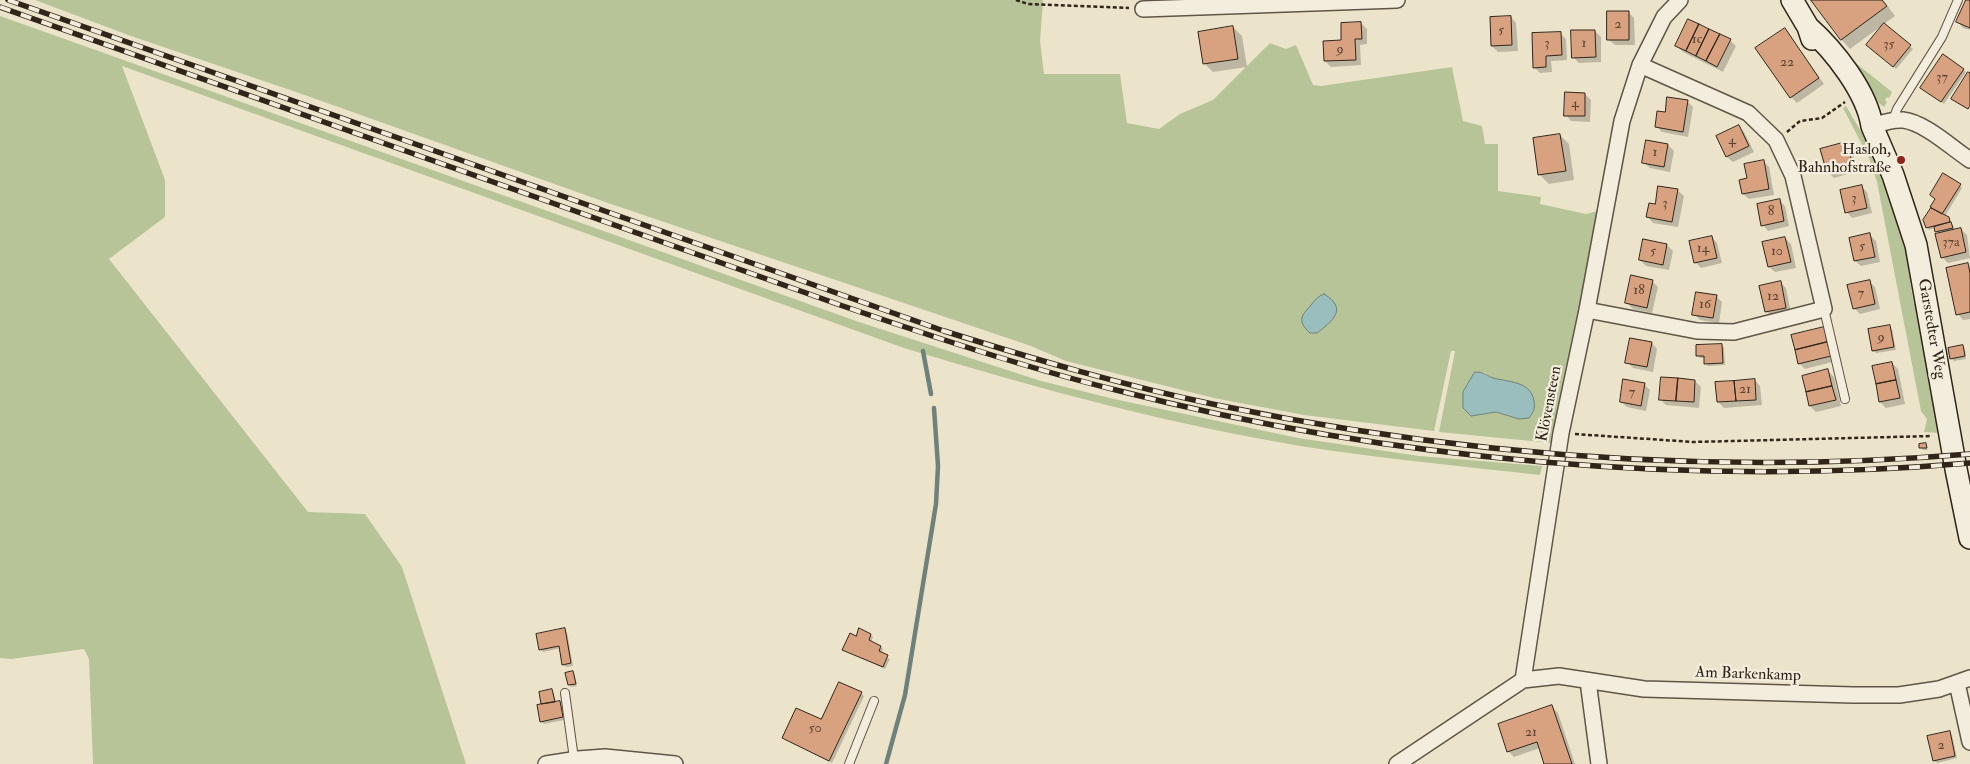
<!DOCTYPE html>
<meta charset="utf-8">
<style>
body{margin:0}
canvas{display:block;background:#ece4ca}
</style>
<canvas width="1970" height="764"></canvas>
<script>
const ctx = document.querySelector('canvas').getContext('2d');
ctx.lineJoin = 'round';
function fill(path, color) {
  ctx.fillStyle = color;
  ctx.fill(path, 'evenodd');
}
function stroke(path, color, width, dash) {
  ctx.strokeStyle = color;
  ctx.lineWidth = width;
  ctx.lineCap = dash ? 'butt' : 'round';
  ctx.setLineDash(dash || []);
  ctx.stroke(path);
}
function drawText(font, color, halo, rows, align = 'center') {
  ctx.font = font + ' "IM FELL Double Pica",serif';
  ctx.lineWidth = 4.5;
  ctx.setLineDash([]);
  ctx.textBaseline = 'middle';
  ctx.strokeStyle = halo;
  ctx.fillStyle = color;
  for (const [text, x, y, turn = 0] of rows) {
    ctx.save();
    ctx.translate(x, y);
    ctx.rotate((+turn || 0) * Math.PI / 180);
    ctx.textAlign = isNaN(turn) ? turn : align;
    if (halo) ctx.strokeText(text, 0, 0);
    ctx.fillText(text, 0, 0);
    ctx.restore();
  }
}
fill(new Path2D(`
 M35 0H1043L1040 41 1044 74H1120L1127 123 1159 129 1180 114 1213 100 1270 43 1286 49 1296 45 1313 85 1321 86 1452 67 1463 121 1482 126 1485 144H1498V191L1541 197 1540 204 1586 214 1598 211 1552 443 1439 432 1455 351H1451L1434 431 1304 415 1214 398 1066 361 1031 346 605 202 299 93 131 36ZM1484 372 1491 377 1519 419 1496 412 1471 416 1463 408V392Z
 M0 16 859 322 1041 381 1114 399 1298 438 1419 456 1542 466 1540 475C1469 467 1397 460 1326 450 1182 428 1042 390 904 348L122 66 165 180V217L109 259 308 512 365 514 402 567 466 764H93L89 659 84 649 11 659 0 658Z
 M1852 60 1892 92 1889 98 1887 97 1885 100 1887 102 1884 107 1879 103 1850 62Z
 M1846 106 1876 157 1890 188 1915 278 1910 282 1914 304 1920 308 1942 433 1924 432 1927 419 1921 411 1877 182 1869 158 1843 108Z`), '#b6c498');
const water = new Path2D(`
 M1324 294C1349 309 1332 321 1317 333H1310C1297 321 1301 316 1311 305 1315 300 1318 296 1324 294Z
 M1475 372C1484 372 1486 375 1493 378 1508 382 1531 381 1534 401 1535 409 1534 411 1529 418L1519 419 1496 412 1471 416 1463 408V392Z`);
fill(water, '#9abebd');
stroke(water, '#70817c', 1);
fill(new Path2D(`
 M1812 0H1883L1895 16 1850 49 1842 40Z
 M1967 0H1970V30L1963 28 1958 22Z
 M1628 12 1634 18 1635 45H1615L1609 40Z
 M1511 17 1516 23 1518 51 1498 52 1492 46Z
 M1361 23 1367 29V44L1360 45 1361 65 1331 67 1325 61Z
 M1885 25 1913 49 1896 69 1870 47Z
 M1233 27 1242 36 1247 67 1213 72 1204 63Z
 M1785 29 1824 84 1797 103 1791 97Z
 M1595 31 1601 37V62L1579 63 1573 57Z
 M1560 33 1566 39 1567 60 1551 61 1552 72 1540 73 1534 67Z
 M1730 40 1736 46 1723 72 1683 52 1677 46Z
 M1963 70 1966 72 1944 104 1924 90Z
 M1585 94 1591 100 1590 122 1571 121 1566 115Z
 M1688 102 1693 107 1688 137 1662 132 1656 126Z
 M1738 126 1744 132 1754 152 1733 162 1727 157 1717 137Z
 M1560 135 1569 144 1574 180 1549 184 1540 175Z
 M1846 143 1852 149 1858 171 1834 178 1828 172Z
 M1668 145 1674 151 1670 172 1650 168 1644 163Z
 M1763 161 1769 167 1774 195 1749 199 1743 194 1748 179Z
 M1960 185 1962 188 1945 216 1951 221 1955 231 1961 229 1967 235 1970 258 1948 263 1942 257 1939 234 1936 228 1929 230 1925 220 1936 199Z
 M1861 186 1867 192 1872 213 1852 218 1847 212Z
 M1659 187 1678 191 1684 196 1678 227 1653 223 1648 217 1656 206Z
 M1779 200 1785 206 1789 226 1768 231 1763 225Z
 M1870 235 1876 241 1880 262 1861 266 1855 261Z
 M1712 237 1717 243 1722 263 1701 268 1695 262Z
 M1785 238 1791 244 1796 268 1775 272 1769 267Z
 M1667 245 1673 251 1669 270 1646 266 1640 260Z
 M1968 265 1970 267V319L1963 320 1958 314Z
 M1652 281 1658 287 1652 313 1633 309 1627 303Z
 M1869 281 1875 287 1880 309 1860 314 1854 308Z
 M1781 283 1786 288 1791 313 1772 317 1766 311Z
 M1716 296 1722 302 1719 323 1700 320 1694 314Z
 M1889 327 1892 329 1896 350 1876 353 1873 351Z
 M1823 328 1829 334 1836 361 1805 369 1799 363Z
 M1652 343 1657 349 1653 372 1633 368 1627 362Z
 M1722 345 1724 348 1725 365 1708 366 1705 363V358H1700L1697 355Z
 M1962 346 1965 349 1966 359 1954 361 1951 358Z
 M1892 363 1898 369 1905 404 1886 408 1880 402 1873 367Z
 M1828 371 1834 377 1841 406 1816 412 1810 406Z
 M1755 380 1760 386 1762 405 1724 408 1718 402Z
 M1695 381 1701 387 1699 408 1666 405 1660 399Z
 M1644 384 1650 390 1646 411 1627 407 1621 402Z
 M1925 445 1928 450H1923L1921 448Z
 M564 630 567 632 573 666 566 667 563 664 561 648 543 652 540 649Z
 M871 635 873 637 871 642 881 647 883 649 881 654 890 659 885 669 844 650 856 638Z
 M572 672 575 675 577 686 572 687 569 685Z
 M552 691 554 693 556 703 559 702 562 705 564 720 544 724 541 721 542 705 540 693Z
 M861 693 864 696 832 763 783 738 821 721Z
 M1552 707 1558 713 1575 764H1545L1540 748 1514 757 1508 751Z
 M1950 732 1952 735 1957 758 1937 763 1934 760Z`), '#0003');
stroke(new Path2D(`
 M923 351 931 394
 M886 764 905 695 936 504 938 466 934 408`), '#70817c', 4.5);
const building = new Path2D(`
 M1811 0H1882L1887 6 1841 40Z
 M1966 0H1970V28L1956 22Z
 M1607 11H1629V40H1607Z
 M1511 16 1512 45 1491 46 1490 17Z
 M1688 19 1699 24 1686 51 1675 46Z
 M1361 22 1362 39H1355L1356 60 1324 61 1323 41 1341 40V23Z
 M1884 23 1911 45 1893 67 1866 45Z
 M1699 24 1709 29 1696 56 1686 51Z
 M1233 26 1238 59 1203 64 1198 32Z
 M1785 28 1819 78 1790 98 1755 48Z
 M1709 29 1720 34 1706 61 1696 56Z
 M1571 30H1595L1596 57 1572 58Z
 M1561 32 1562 55 1546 56V67L1533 68 1532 33Z
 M1720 34 1731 39 1717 67 1706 61Z
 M1943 54 1964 69 1941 102 1920 88Z
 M1968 72 1970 73V106L1968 109 1951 99Z
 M1565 92 1585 93V116H1564Z
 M1667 97 1688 100 1683 132 1655 127 1657 111 1665 112Z
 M1739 125 1749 146 1726 157 1716 136Z
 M1560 134 1566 171 1538 175 1533 138Z
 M1646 140 1668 144 1664 167 1642 163Z
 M1846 142 1853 165 1827 173 1820 149Z
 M1764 160 1769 189 1742 194 1739 180 1747 178 1744 164Z
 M1943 173 1961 184 1942 214 1930 207 1935 199 1930 195Z
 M1862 185 1867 208 1845 213 1840 190Z
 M1658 186 1678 189 1672 222 1646 217 1649 203 1655 204Z
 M1780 199 1784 221 1761 226 1757 204Z
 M1931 208 1949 217 1950 222 1926 228 1923 220Z
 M1951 222 1953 228 1935 232 1934 227Z
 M1961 228 1966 252 1941 258 1935 234Z
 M1870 233 1875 257 1854 261 1849 238Z
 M1712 236 1717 258 1694 263 1689 241Z
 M1785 237 1791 262 1768 267 1762 242Z
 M1643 239 1667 244 1663 265 1639 260Z
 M1968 263 1970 273V312L1956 315 1946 268Z
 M1631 275 1653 280 1647 308 1625 303Z
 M1870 280 1875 304 1853 309 1847 285Z
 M1781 281 1786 308 1765 312 1759 286Z
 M1696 292 1717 295 1713 318 1692 315Z
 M1890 325 1894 347 1872 351 1868 329Z
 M1824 327 1827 342 1795 350 1791 335Z
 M1630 338 1652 342 1647 367 1625 363Z
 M1827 342 1831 356 1798 364 1795 350Z
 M1722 344 1723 363 1704 364V356H1696V345Z
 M1963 345 1965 356 1950 359 1948 348Z
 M1892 362 1896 380 1876 384 1872 366Z
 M1828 369 1832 386 1806 392 1802 376Z
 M1661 377 1678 378 1676 401 1659 400Z
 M1678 378 1695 380 1694 402 1676 401Z
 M1623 379 1645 383 1641 406 1620 402Z
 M1755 379 1756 400 1736 401 1734 381Z
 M1896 380 1900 398 1879 402 1876 384Z
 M1734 381 1736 401 1717 402 1715 382Z
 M1832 386 1836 400 1809 406 1806 392Z
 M1926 443 1927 448H1919V444Z
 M565 628 571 663 562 665 559 646 539 650 536 634Z
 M859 628 871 634 869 640 881 646 879 651 888 655 883 667 842 650 850 633 856 636Z
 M573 671 576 684 568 685 565 673Z
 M839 682 862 692 829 761 782 738 796 708 821 719Z
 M552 689 555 702 541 704 539 692Z
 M560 701 563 717 540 722 537 705Z
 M1552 705 1572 764H1544L1537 742 1507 752 1498 724Z
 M1950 731 1955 756 1933 761 1927 736Z`);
fill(building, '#d8a281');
stroke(building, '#31251a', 1);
const service = new Path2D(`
 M1893 120 1897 109 1942 37 1958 0
 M1824 309 1845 399
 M565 693 574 759
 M849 764 874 701`);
const minor = new Path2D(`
 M1143 9 1397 0
 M1872 126C1882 123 1892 119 1903 120 1924 122 1952 148 1970 160
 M1587 310 1697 331 1734 332 1824 309 1793 176 1776 140 1748 113 1640 65
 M1523 680 1559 676 1644 689 1853 695H1899L1939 689 1970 678
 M1588 681 1599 764
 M1957 683 1970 742
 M546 764 578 759 605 757 675 764
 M1397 764 1523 680 1561 433 1587 310 1622 121 1640 65 1664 17 1680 0`);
const secondary = new Path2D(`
 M1792 0 1808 27 1812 39
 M1808 27C1834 50 1867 92 1872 126L1893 175 1916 245 1956 469 1970 538`);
stroke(service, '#605546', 10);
stroke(minor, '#605546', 18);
stroke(secondary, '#31251a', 24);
stroke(new Path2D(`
 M1016 0 1028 4 1129 8
 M1787 132 1800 121 1822 118 1845 102
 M1575 434 1693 442 1932 436`), '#31251a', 2.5, [4, 2.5]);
stroke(service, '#f3eddd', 8);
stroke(minor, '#f3eddd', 15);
stroke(secondary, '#f3eddd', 21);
const rail = new Path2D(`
 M8 0 944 331C1034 359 1125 386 1217 405 1464 456 1718 475 1970 454
 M0 7 840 305C931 336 1023 367 1116 390 1388 460 1690 487 1970 463`);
stroke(rail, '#31251a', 5.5);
stroke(rail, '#f3eddd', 4, [11]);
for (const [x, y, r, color] of [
 [1901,160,5,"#8f2418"]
]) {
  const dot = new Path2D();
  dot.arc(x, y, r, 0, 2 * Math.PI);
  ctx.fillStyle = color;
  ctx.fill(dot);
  stroke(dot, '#f3eddd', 2);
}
drawText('14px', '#5b4434', null, [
 ["2",1618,25],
 ["5",1501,31],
 ["1c",1697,40],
 ["3",1547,44],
 ["1",1584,44],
 ["35",1889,45],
 ["9",1340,50],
 ["22",1787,63],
 ["37",1942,78],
 ["4",1575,104],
 ["4",1732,141],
 ["1",1655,153],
 ["3",1854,199],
 ["3",1665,204],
 ["8",1771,212],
 ["37a",1951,243],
 ["5",1862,247],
 ["14",1703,249],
 ["5",1653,252],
 ["10",1777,252],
 ["18",1639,291],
 ["7",1861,294],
 ["12",1773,297],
 ["16",1705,305],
 ["9",1881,338],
 ["21",1745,390],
 ["7",1632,393],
 ["50",815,729],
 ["21",1531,733],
 ["2",1941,746]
]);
drawText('16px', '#31251a', '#f3eddd', [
 ["Hasloh,",1891,151],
 ["Bahnhofstraße",1891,169]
], 'right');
drawText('16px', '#31251a', '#f3eddd', [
 ["Garstedter Weg",1931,329,80],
 ["Klövensteen",1550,404,-79],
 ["Am Barkenkamp",1748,675,2]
]);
</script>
